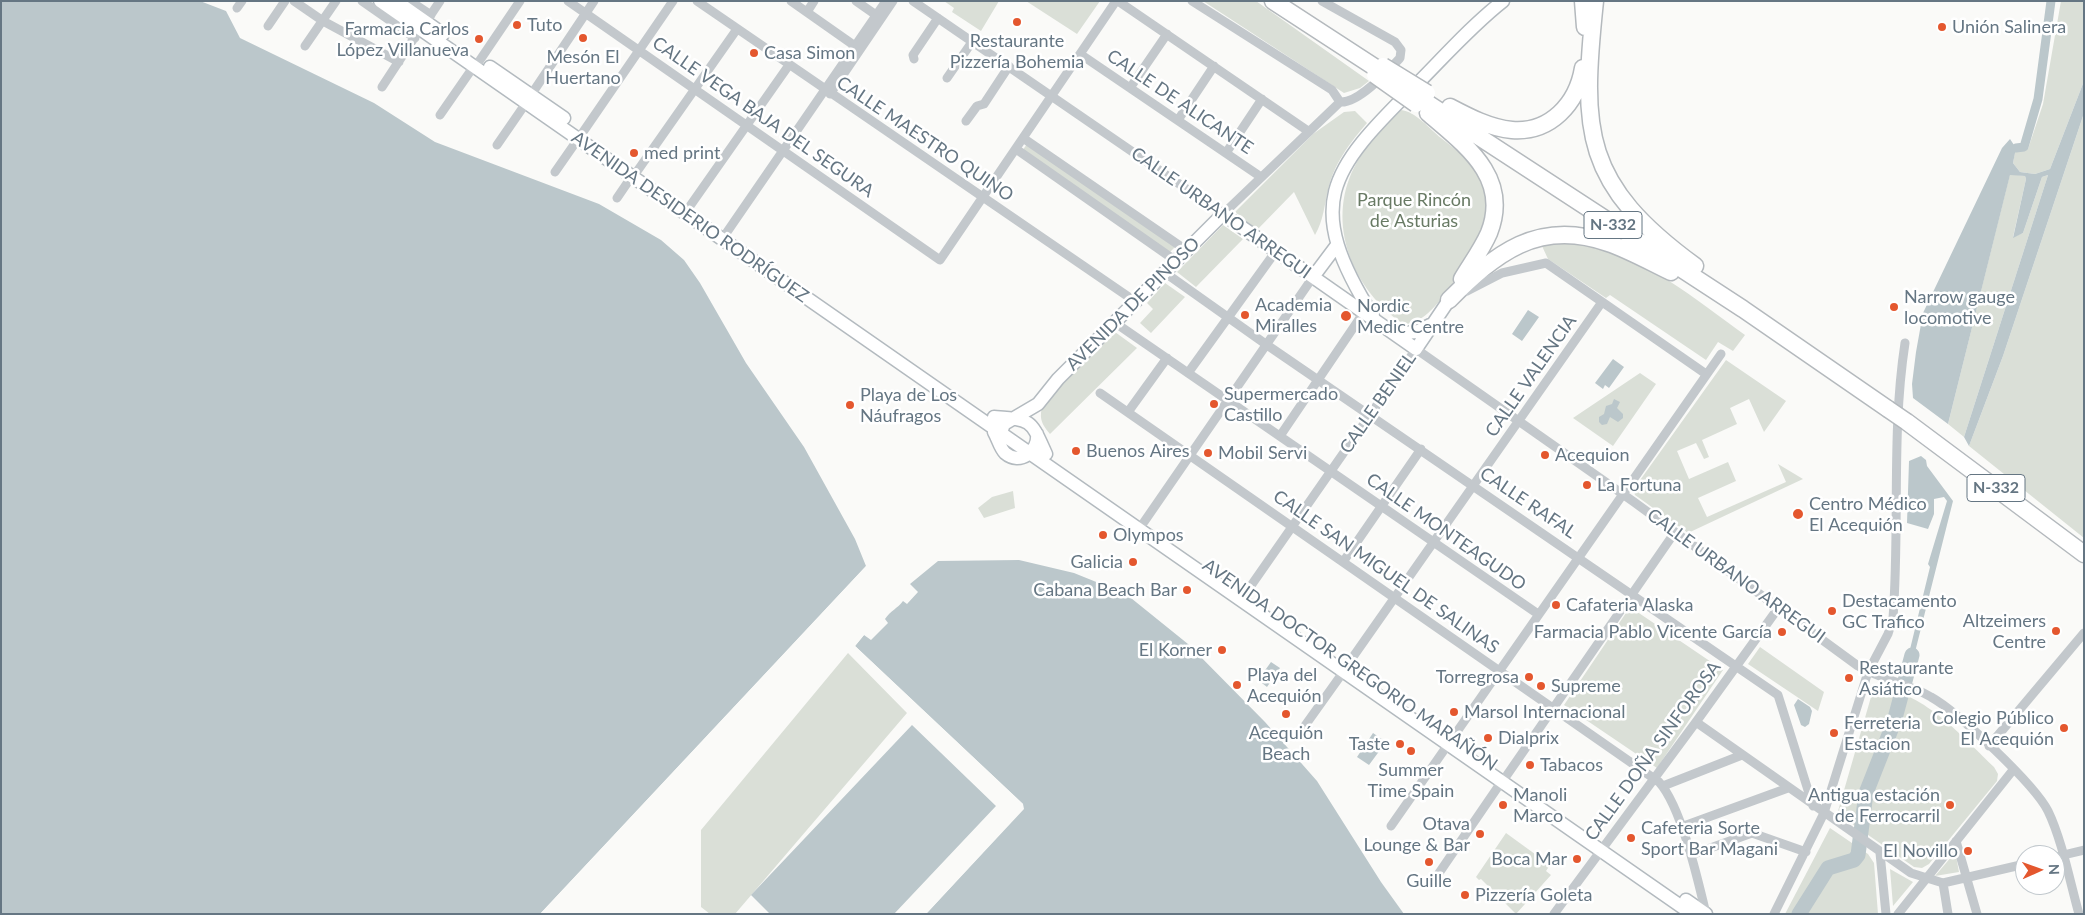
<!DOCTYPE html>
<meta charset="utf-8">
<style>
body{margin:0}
#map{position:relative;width:2085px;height:915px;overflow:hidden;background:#fafaf8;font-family:Lato,sans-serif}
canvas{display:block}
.frame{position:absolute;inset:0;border:2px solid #657683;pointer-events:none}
.north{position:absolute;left:2015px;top:845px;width:50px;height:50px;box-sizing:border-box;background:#fff;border:1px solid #c1c8cd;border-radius:50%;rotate:88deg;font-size:14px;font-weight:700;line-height:20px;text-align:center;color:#657683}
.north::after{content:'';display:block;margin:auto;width:18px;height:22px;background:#e4572e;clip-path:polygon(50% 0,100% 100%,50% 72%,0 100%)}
</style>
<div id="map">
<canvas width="2085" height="915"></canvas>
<div class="frame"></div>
<div class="north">N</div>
</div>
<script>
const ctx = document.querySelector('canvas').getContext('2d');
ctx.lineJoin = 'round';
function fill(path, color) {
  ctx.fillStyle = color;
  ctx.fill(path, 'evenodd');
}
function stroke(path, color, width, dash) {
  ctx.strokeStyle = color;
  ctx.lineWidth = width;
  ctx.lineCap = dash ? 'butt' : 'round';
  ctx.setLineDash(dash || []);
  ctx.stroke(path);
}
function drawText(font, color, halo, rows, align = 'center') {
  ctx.font = font + ' Lato,sans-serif';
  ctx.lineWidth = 5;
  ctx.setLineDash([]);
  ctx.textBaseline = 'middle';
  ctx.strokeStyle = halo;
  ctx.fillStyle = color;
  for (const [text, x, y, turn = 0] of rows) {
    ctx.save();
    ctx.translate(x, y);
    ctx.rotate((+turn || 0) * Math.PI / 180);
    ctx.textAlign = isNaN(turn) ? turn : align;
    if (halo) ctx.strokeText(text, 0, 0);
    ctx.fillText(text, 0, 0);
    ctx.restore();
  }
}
fill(new Path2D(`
 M944 1H999L981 31 952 12 954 8Z
 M1026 1H1100L1077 34Z
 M1203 1H1256L1369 81 1360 88 1344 93Z
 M2061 1H2084V81L2050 169 2035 174 2020 172 2013 163 2015 152 2028 149 2043 104Z
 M1401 110C1415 111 1431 130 1441 138 1460 153 1477 165 1486 188 1488 194 1489 207 1488 214 1484 237 1427 342 1399 321 1349 284 1325 218 1357 162 1368 142 1385 126 1401 110Z
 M1355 111 1367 123C1350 143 1334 163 1328 190 1324 206 1324 219 1315 235L1294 192 1257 230 1235 212 1313 134 1344 112Z
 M2084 113V538L1969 446 2003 356Z
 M1027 144 1176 246 1170 252 1022 151Z
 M2010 174 2025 176 2026 179 2013 237 2023 233 2042 177 2048 175 1964 437 1948 424Z
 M1223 225 1243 239 1196 287 1177 272Z
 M1546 243C1559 243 1573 241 1585 243 1642 255 1698 301 1745 335L1733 351 1718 342 1706 360 1610 295 1606 298 1548 259 1542 246Z
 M1165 283 1185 297 1151 333 1140 323 1153 309 1147 303Z
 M1115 332 1137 348 1050 434C1045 428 1040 422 1041 413 1044 396 1100 347 1115 332Z
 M1726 360 1786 401 1764 432 1749 399 1730 408 1737 424 1702 440 1709 457 1704 459 1696 443 1677 451 1689 479 1728 462 1736 481 1698 498 1707 517 1786 482 1778 464 1803 479 1688 533 1635 495 1633 490Z
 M1640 373 1656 384 1613 446 1573 418Z
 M1013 491 1015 508 984 518 978 508 992 497Z
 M1630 607 1723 670 1657 768 1564 705Z
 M1760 647 1824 692 1818 711 1748 664Z
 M848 653 907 713 735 914H710L701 907V830Z
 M1880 690C1920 688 1967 741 1994 767L1998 774 1997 781 1929 864 1922 868 1914 867 1841 816 1838 811 1871 697Z
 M1830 828 1868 854 1874 863 1878 914H1785Z
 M1506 833 1550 865 1546 871 1551 875 1516 914 1481 879 1479 880 1476 877Z
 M1952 856H1956L1959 872 1935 876Z
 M1890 869 1913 882 1893 906Z`), '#dadfd7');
fill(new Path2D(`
 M1 1H200L226 11 240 38 374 103 435 142 599 204 661 240 684 260 700 283 746 363 804 447 855 539 866 566 540 914H1Z
 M2084 81V113L2003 356 1969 446 1964 437 2048 175 2042 177 2023 233 2013 238 2026 179 2025 176 2010 175 1948 424 1913 398 1912 384 1916 352 1923 313 2002 148 2010 139 2016 148 2013 163 2020 172 2035 174 2050 169Z
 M1528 310 1539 317 1522 341 1512 334Z
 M1613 359 1624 367 1609 388 1605 385 1603 389 1595 383Z
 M1614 399 1620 402 1617 408 1623 414V418L1618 422 1610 417 1607 424 1602 425 1599 422V417L1604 414 1606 406 1612 404Z
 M1921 456 1926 460 1927 466 1953 501 1909 676 1904 674 1930 567 1928 564 1947 501 1944 497 1934 499V514L1928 529 1907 523 1909 461Z
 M1019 560 1074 573 1126 594 1188 644 1265 722 1317 781 1381 882 1404 914H926L1023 809V804L855 646 864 635 871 640 888 623 885 619C891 610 897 609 903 601L907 604 918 592 910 584 938 561Z
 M1271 662 1280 668 1267 687 1258 680Z
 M1798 699 1810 707 1812 711 1809 724 1805 727 1801 725 1794 705Z
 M912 725 996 806 894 914H770L751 895Z
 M1373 733 1386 742 1369 765 1357 757Z`), '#bbc7cb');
fill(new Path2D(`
 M868 564V568L856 581 557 901 544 914H540Z
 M862 633 864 635 855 646 1023 804 1024 809 926 914H923L1021 808V805L853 647V644Z`), '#fafaf8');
stroke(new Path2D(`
 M2016 148 2024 147 2038 99 2051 1`), '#bbc7cb', 9);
stroke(new Path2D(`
 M1799 914 1828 868 1854 860 1858 855 1866 793 1894 722 1912 655`), '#bbc7cb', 15);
const secondary = new Path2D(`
 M380 1 1692 914
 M396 1 443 34
 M490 67 564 118
 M1313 277 1337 245
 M1373 316C1303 204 1328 172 1415 86 1443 58 1471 26 1503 1
 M1395 334 1416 332 1430 325
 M994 417C1033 420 1030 419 1046 454
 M994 432C998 439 1000 448 1005 453 1020 466 1039 451 1037 434
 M999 438 1004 424 1038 404 1058 379 1223 214 1416 349 1449 300
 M1686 900 1706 914`);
const highway = new Path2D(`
 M1273 1 1379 70
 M1583 1 1585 27
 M1595 1C1581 133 1583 184 1695 266
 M1421 99 1743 309 1888 409
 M1450 107C1469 117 1490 128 1512 130 1550 133 1577 104 1583 68
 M1428 113C1465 145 1511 177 1489 233 1482 249 1471 264 1462 279
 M1449 300C1495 254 1538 218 1608 243 1629 250 1650 262 1671 272
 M1907 422 2084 554`);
stroke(secondary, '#b3babf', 15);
stroke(highway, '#b4b9bd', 19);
stroke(new Path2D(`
 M294 1 323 21 399 62
 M362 1 415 38
 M410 1 431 15
 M568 1 940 260 1116 1
 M697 1 1136 302
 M791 1 855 46
 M856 1 876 15
 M913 1 1223 214 1340 102
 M1118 1 1308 131
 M1192 1 1332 90 1340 102
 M1322 1 1395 42 1401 50 1400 58C1388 71 1358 104 1340 102
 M237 8 242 1
 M807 12 814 1
 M426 22 440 1
 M268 26 285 1
 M305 46 336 1
 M1080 54 1261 177
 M914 59 913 55 938 18
 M480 60 520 1
 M947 78 972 42
 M382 87 420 29
 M1130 88 1167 34
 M830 94 893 1
 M531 95 594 1
 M440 115 474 66
 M1178 120 1214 66
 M966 121 977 106 984 104 1009 66
 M583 132 673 1
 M1023 138 1186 250
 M497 145 526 103
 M1016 149 1176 261
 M1226 153 1262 99
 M638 170 737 29
 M555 172 578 139
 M617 198 632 176
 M690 206 789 65
 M727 232 886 1
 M1164 272 1267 345 1778 695 1813 806
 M1467 291 1502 273 1546 263 1706 374
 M1114 322 1538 614
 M1188 373 1276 251
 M1100 393 1659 782C1681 806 1698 880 1706 914
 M1128 412 1167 358
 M1280 436 1364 312
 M1144 522 1313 277
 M1343 562 1421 449
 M1241 600 1416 349 1634 502 1858 666C1881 680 1908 683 1931 697 1958 712 2035 785 2048 811 2062 840 2070 882 2079 914
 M1348 664 1602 302
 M1696 722 1911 873 1943 883 2025 864
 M1299 734 1344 671
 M1989 746 2084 633
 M1507 775 1675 532
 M1663 786 1742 755
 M1391 826 1721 354
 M1681 827 1788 788
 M1956 841 1977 914
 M1880 853 1886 914
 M1691 855 1752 833 1806 852
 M2055 857 2084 850
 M1439 873 1502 781
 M1943 883 1948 914
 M1554 914 1696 722 1779 607
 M1774 914 1824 813 1868 672 1888 634 1893 618C1900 527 1891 434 1905 343
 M1898 914 2013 770`), '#c3c8cc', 9);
stroke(secondary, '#fff', 12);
stroke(highway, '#fff', 16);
const highwayBridge = new Path2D(`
 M1383 66 1427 93
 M1375 75 1416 104
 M1888 409 1907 422`);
stroke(highwayBridge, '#b4b9bd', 19, []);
stroke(highwayBridge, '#fff', 16);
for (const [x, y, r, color] of [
 [1017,22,5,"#e4572e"],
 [517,25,5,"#e4572e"],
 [1942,27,5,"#e4572e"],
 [583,38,5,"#e4572e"],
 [479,39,5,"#e4572e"],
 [754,53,5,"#e4572e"],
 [634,153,5,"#e4572e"],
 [1894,307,5,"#e4572e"],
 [1245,315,5,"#e4572e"],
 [1346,316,6,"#e4572e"],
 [1214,404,5,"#e4572e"],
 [850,405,5,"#e4572e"],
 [1076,451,5,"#e4572e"],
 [1208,453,5,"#e4572e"],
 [1545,455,5,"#e4572e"],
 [1587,485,5,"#e4572e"],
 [1798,514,6,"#e4572e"],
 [1103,535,5,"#e4572e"],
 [1133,562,5,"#e4572e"],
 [1187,590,5,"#e4572e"],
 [1556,605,5,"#e4572e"],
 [1832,611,5,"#e4572e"],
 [2056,631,5,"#e4572e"],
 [1782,632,5,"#e4572e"],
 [1222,650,5,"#e4572e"],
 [1529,677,5,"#e4572e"],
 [1849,678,5,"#e4572e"],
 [1237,685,5,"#e4572e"],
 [1541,686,5,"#e4572e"],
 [1454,712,5,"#e4572e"],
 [1286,714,5,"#e4572e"],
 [2064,728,5,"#e4572e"],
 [1834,733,5,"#e4572e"],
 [1488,738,5,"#e4572e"],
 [1400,744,5,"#e4572e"],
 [1411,751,5,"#e4572e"],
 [1530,765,5,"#e4572e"],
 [1503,805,5,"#e4572e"],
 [1950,805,5,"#e4572e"],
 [1480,834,5,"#e4572e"],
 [1631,838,5,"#e4572e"],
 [1968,851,5,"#e4572e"],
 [1577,859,5,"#e4572e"],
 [1429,862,5,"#e4572e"],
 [1465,895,5,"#e4572e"]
]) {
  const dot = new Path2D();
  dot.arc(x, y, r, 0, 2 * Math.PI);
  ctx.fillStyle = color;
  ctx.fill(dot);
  stroke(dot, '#fff', 2);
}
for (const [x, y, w] of [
 [1613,225,58],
 [1996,488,58]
]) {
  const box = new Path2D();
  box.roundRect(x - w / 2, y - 13.5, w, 27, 4);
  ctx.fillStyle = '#fff';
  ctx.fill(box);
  stroke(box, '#657683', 1);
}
drawText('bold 16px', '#657683', null, [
 ["N-332",1613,225],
 ["N-332",1996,488]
]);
drawText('18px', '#657683', '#fff', [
 ["Tuto",527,25],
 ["Unión Salinera",1952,27],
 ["Farmacia Carlos",469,29,"right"],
 ["López Villanueva",469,50,"right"],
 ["Restaurante",1017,41,"center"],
 ["Pizzería Bohemia",1017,62,"center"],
 ["Casa Simon",764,53],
 ["Mesón El",583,57,"center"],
 ["Huertano",583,78,"center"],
 ["med print",644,153],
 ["Narrow gauge",1904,297],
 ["locomotive",1904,318],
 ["Academia",1255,305],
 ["Miralles",1255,326],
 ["Nordic",1357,306],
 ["Medic Centre",1357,327],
 ["Supermercado",1224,394],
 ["Castillo",1224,415],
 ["Playa de Los",860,395],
 ["Náufragos",860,416],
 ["Buenos Aires",1086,451],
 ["Mobil Servi",1218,453],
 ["Acequion",1555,455],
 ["La Fortuna",1597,485],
 ["Centro Médico",1809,504],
 ["El Acequión",1809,525],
 ["Olympos",1113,535],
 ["Galicia",1123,562,"right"],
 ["Cabana Beach Bar",1177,590,"right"],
 ["Destacamento",1842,601],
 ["GC Trafico",1842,622],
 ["Cafateria Alaska",1566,605],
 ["Altzeimers",2046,621,"right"],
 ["Centre",2046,642,"right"],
 ["Farmacia Pablo Vicente García",1772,632,"right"],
 ["El Korner",1212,650,"right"],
 ["Restaurante",1859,668],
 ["Asiático",1859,689],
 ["Playa del",1247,675],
 ["Acequión",1247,696],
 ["Torregrosa",1519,677,"right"],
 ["Supreme",1551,686],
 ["Marsol Internacional",1464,712],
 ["Colegio Público",2054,718,"right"],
 ["El Acequión",2054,739,"right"],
 ["Ferreteria",1844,723],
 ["Estacion",1844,744],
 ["Acequión",1286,733,"center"],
 ["Beach",1286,754,"center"],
 ["Dialprix",1498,738],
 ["Taste",1390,744,"right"],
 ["Tabacos",1540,765],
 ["Summer",1411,770,"center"],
 ["Time Spain",1411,791,"center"],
 ["Manoli",1513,795],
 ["Marco",1513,816],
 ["Antigua estación",1940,795,"right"],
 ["de Ferrocarril",1940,816,"right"],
 ["Otava",1470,824,"right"],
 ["Lounge & Bar",1470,845,"right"],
 ["Cafeteria Sorte",1641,828],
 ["Sport Bar Magani",1641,849],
 ["El Novillo",1958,851,"right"],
 ["Boca Mar",1567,859,"right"],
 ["Guille",1429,881,"center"],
 ["Pizzería Goleta",1475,895]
], 'left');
drawText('18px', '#657683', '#fff', [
 ["CALLE DE ALICANTE",1180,102,34],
 ["CALLE VEGA BAJA DEL SEGURA",763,117,35],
 ["CALLE MAESTRO QUINO",925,139,34],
 ["CALLE URBANO ARREGUI",1221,213,35],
 ["AVENIDA DESIDERIO RODRÍGUEZ",690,217,35],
 ["AVENIDA DE PINOSO",1133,304,-45],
 ["CALLE VALENCIA",1531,376,-55],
 ["CALLE BENIEL",1378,403,-55],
 ["CALLE RAFAL",1528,503,34],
 ["CALLE MONTEAGUDO",1446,532,35],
 ["CALLE SAN MIGUEL DE SALINAS",1386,572,35],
 ["CALLE URBANO ARREGUI",1736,576,36],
 ["AVENIDA DOCTOR GREGORIO MARAÑÓN",1350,665,35],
 ["CALLE DOÑA SINFOROSA",1653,751,-54]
]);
drawText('18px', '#687a64', '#fff', [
 ["Parque Rincón",1414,200],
 ["de Asturias",1414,221]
]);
</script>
